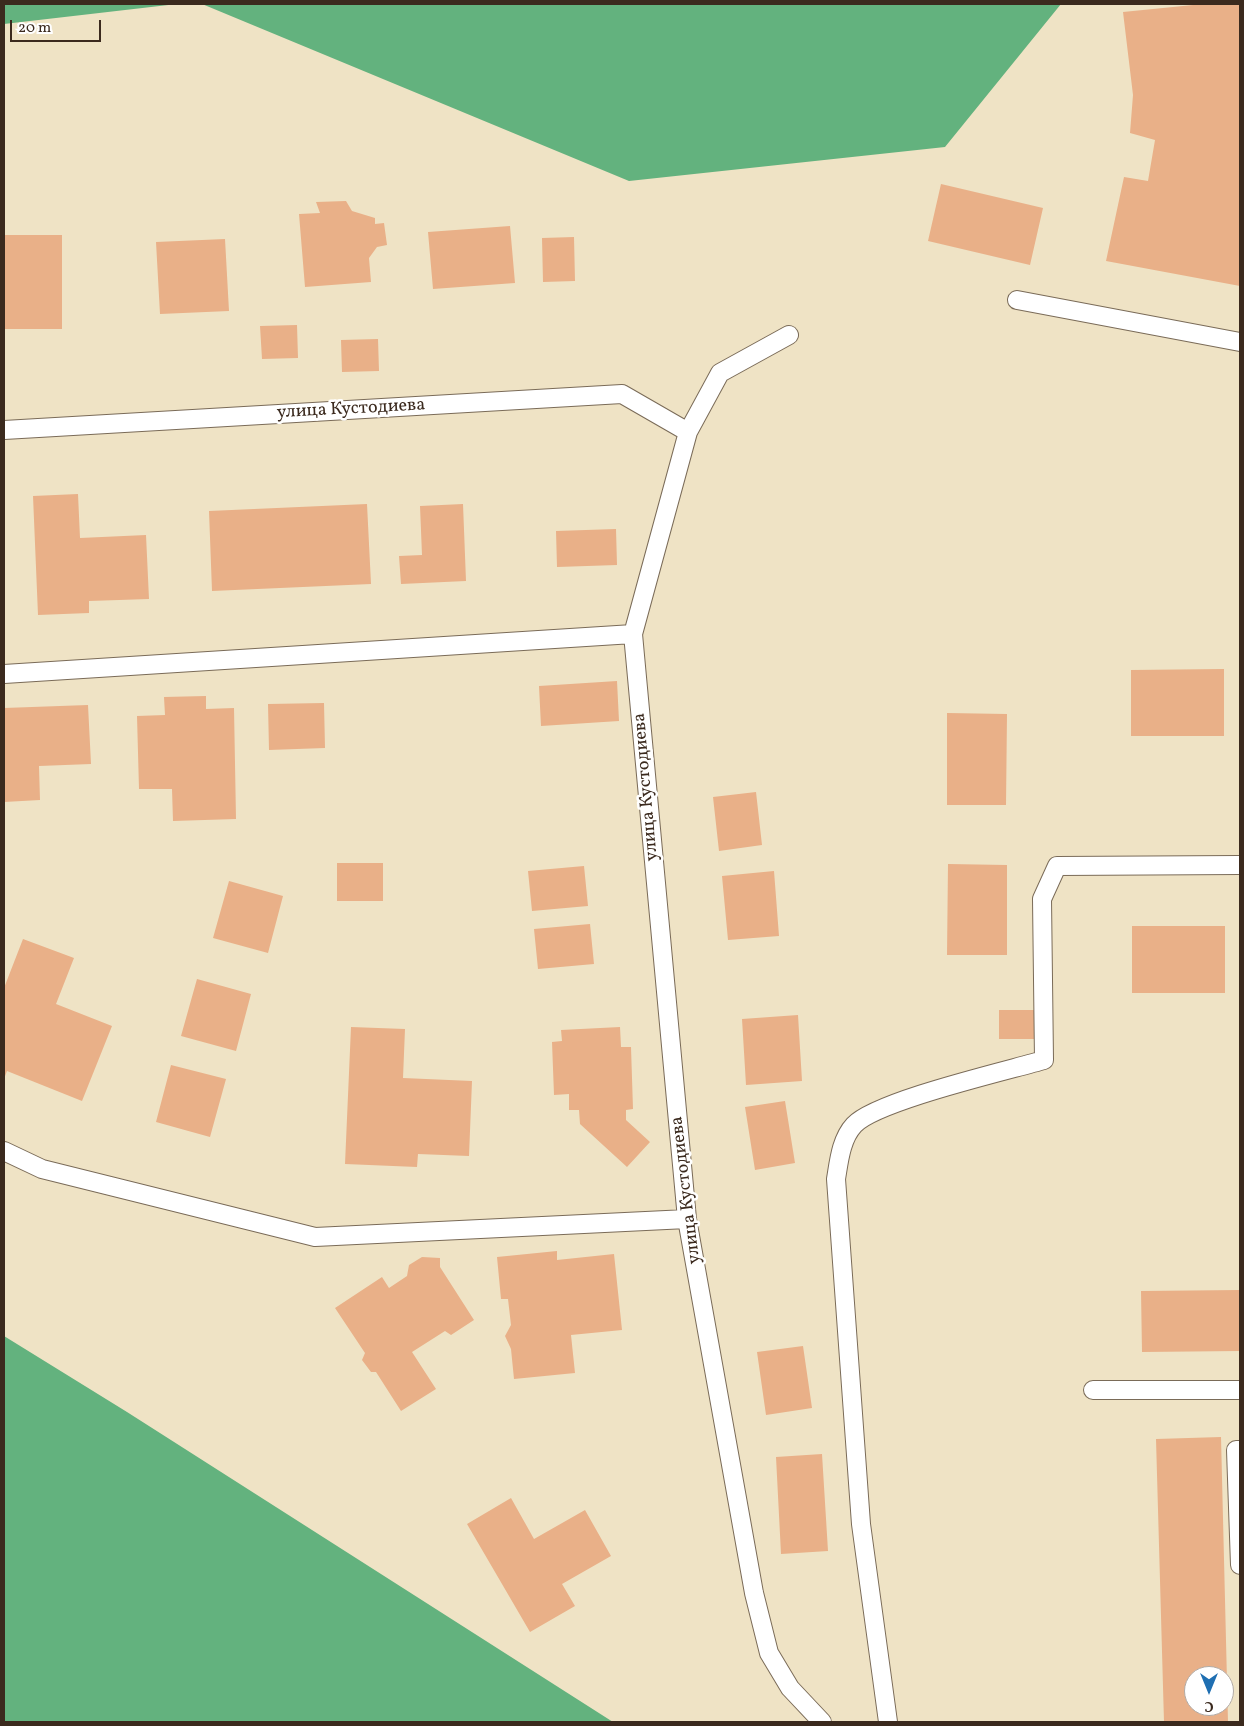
<!DOCTYPE html>
<meta charset="utf-8">
<style>
body{margin:0}
#map{position:relative;width:1244px;height:1726px;overflow:hidden;background:#efe3c5;font-family:Vollkorn,serif}
canvas{display:block}
.frame{position:absolute;inset:0;border:5px solid #3b2a1e;pointer-events:none}
.north{position:absolute;left:1184px;top:1666px;width:50px;height:50px;box-sizing:border-box;background:#fff;border:1px solid #b1aaa5;border-radius:50%;rotate:180deg;font-size:14px;font-weight:700;line-height:20px;text-align:center;color:#3b2a1e}
.north::after{content:'';display:block;margin:auto;width:18px;height:22px;background:#1f6fb2;clip-path:polygon(50% 0,100% 100%,50% 72%,0 100%)}
.scale{position:absolute;left:10px;top:20px;width:91px;height:22px;box-sizing:border-box;border:2px solid #3b2a1e;border-top:0;padding-left:6px;font-size:15px;line-height:18px;white-space:nowrap;color:#3b2a1e;-webkit-text-stroke:4px #fff;paint-order:stroke}
</style>
<div id="map">
<canvas width="1244" height="1726"></canvas>
<div class="frame"></div>
<div class="north">С</div>
<div class="scale">20 m</div>
</div>
<script>
const ctx = document.querySelector('canvas').getContext('2d');
ctx.lineJoin = 'round';
function fill(path, color) {
  ctx.fillStyle = color;
  ctx.fill(path, 'evenodd');
}
function stroke(path, color, width, dash) {
  ctx.strokeStyle = color;
  ctx.lineWidth = width;
  ctx.lineCap = dash ? 'butt' : 'round';
  ctx.setLineDash(dash || []);
  ctx.stroke(path);
}
function drawText(font, color, halo, rows, align = 'center') {
  ctx.font = font + ' Vollkorn,serif';
  ctx.lineWidth = 5;
  ctx.setLineDash([]);
  ctx.textBaseline = 'middle';
  ctx.strokeStyle = halo;
  ctx.fillStyle = color;
  for (const [text, x, y, turn = 0] of rows) {
    ctx.save();
    ctx.translate(x, y);
    ctx.rotate((+turn || 0) * Math.PI / 180);
    ctx.textAlign = isNaN(turn) ? turn : align;
    if (halo) ctx.strokeText(text, 0, 0);
    ctx.fillText(text, 0, 0);
    ctx.restore();
  }
}
fill(new Path2D(`
 M4 4H177L4 24Z
 M202 4H1061L945 147 629 181Z
 M4 1336 127 1412 613 1722H4Z`), '#63b27e');
fill(new Path2D(`
 M1203 4H1240V286L1106 261 1124 177 1148 181 1155 140 1130 133 1133 95 1123 12Z
 M941 184 1043 208 1030 265 928 241Z
 M346 201 352 211 375 218V224L384 223 387 245 377 247 369 258 371 282 305 287 299 214 320 213 316 202Z
 M510 226 515 283 433 289 428 232Z
 M4 235H62V329H4Z
 M574 237 575 281 543 282 542 238Z
 M225 239 229 311 160 314 156 242Z
 M297 325 298 358 262 359 260 326Z
 M378 339 379 371 342 372 341 340Z
 M78 494 80 538 146 535 149 599 89 601V613L38 615 33 496Z
 M367 504 371 584 212 591 209 511Z
 M463 504 466 581 401 584 399 556 422 555 420 506Z
 M616 529 617 565 557 567 556 531Z
 M1224 669V736H1131V670Z
 M617 681 619 721 541 726 539 686Z
 M206 696V709L234 708 236 819 173 821 172 789H139L137 716 165 715 164 697Z
 M324 703 325 748 269 750 268 704Z
 M88 705 91 764 39 766 40 800 4 802V708Z
 M947 713 1007 714 1006 805H947Z
 M756 792 762 845 719 851 713 797Z
 M337 863H383V901H337Z
 M948 864 1007 865V955H947Z
 M584 866 588 906 532 911 528 871Z
 M774 871 779 936 728 940 722 876Z
 M229 881 283 896 268 953 213 938Z
 M590 924 594 964 538 969 534 929Z
 M1132 926H1225V993H1132Z
 M23 939 74 958 56 1004 112 1026 82 1101 7 1071 4 1079V988Z
 M197 979 251 994 236 1051 181 1036Z
 M999 1010H1034V1039H999Z
 M798 1015 802 1081 746 1085 742 1019Z
 M351 1027 405 1029 403 1078 472 1081 469 1156 418 1154 417 1167 345 1164Z
 M620 1027 621 1047H631L633 1109 626 1110V1120L650 1142 627 1167 580 1124 579 1110H569V1094L554 1095 552 1042 562 1041 561 1030Z
 M171 1065 226 1079 210 1137 156 1122Z
 M785 1101 795 1163 755 1170 745 1107Z
 M557 1251V1260L614 1254 622 1330 571 1335 575 1373 514 1379 511 1349 505 1336 511 1325 508 1299H501L497 1257Z
 M422 1257 440 1258V1267L474 1320 451 1335 445 1331 412 1352 436 1389 401 1411 376 1372H371L362 1360 365 1353 335 1308 382 1277 389 1288 407 1276 409 1265Z
 M1240 1290V1351L1142 1352 1141 1291Z
 M803 1346 812 1408 766 1415 757 1352Z
 M1221 1437 1228 1722H1164L1156 1439ZM1194 1676H1224V1706H1194Z
 M822 1454 828 1551 781 1554 776 1457Z
 M511 1498 534 1539 585 1510 611 1556 562 1584 575 1606 530 1632 467 1524Z`), '#e9b088');
const service = new Path2D(`
 M1017 300 1240 342
 M789 335 720 373 688 432 633 634 687 1219 754 1593 769 1653 790 1688 822 1722
 M4 430 622 394 688 432
 M4 674 633 634
 M4 1151 42 1169 315 1237 687 1219
 M1093 1390H1240
 M1240 1450H1236L1240 1565
 M888 1722 861 1524 836 1179C839 1161 841 1139 854 1125 876 1101 1006 1071 1044 1060L1042 899 1057 866 1240 865`);
stroke(service, '#7a6b58', 20);
stroke(service, '#fff', 18);
drawText('18px', '#3b2a1e', '#fff', [
 ["улица Кустодиева",351,410,-3],
 ["улица Кустодиева",647,787,-95],
 ["улица Кустодиева",687,1190,-97]
]);
</script>
